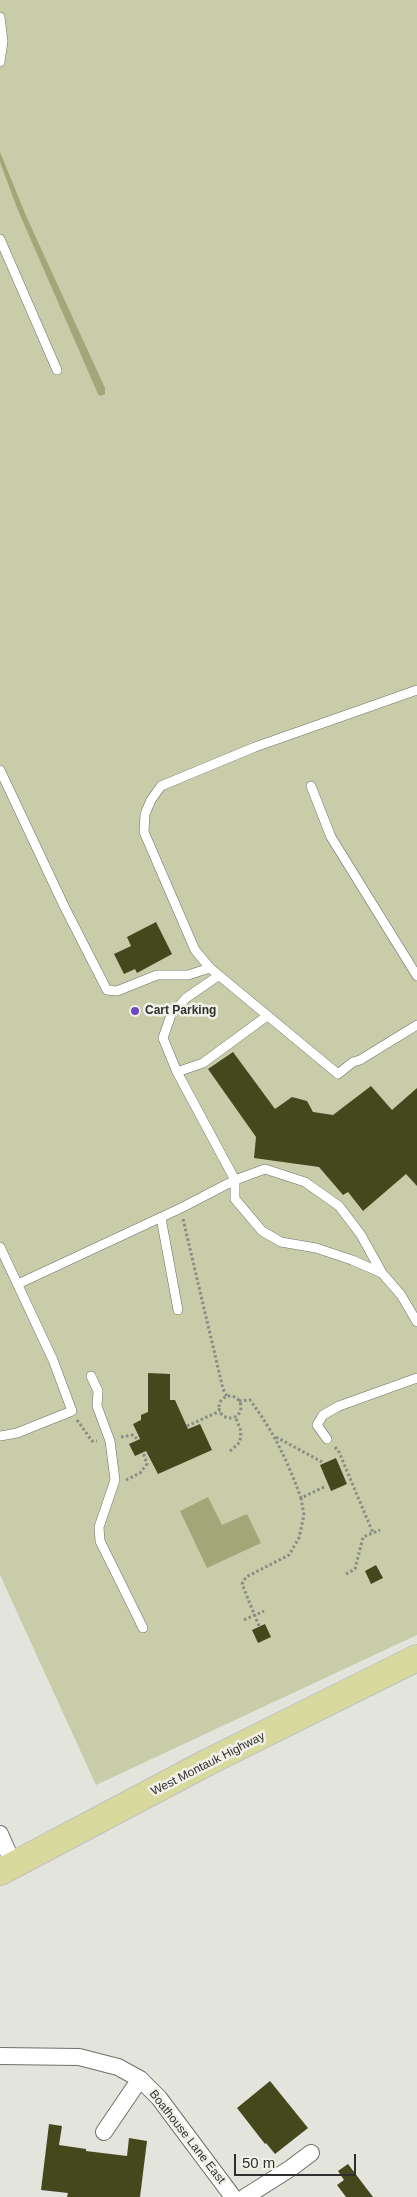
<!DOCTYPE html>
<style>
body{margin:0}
#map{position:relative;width:417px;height:2197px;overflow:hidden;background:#e3e4dc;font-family:Helvetica,sans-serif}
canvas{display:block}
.scale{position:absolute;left:234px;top:2154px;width:122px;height:22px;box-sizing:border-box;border:2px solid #2f302d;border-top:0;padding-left:6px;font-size:15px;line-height:18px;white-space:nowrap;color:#2f302d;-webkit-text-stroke:4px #f1f1e9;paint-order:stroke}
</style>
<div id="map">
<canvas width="417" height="2197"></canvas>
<div class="scale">50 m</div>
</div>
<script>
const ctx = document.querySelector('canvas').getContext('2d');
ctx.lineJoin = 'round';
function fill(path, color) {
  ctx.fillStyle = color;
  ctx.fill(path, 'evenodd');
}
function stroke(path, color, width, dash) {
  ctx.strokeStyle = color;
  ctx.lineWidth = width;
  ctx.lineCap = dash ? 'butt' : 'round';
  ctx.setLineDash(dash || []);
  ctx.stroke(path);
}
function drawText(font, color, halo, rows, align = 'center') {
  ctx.font = font + ' Helvetica,sans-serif';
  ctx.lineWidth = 5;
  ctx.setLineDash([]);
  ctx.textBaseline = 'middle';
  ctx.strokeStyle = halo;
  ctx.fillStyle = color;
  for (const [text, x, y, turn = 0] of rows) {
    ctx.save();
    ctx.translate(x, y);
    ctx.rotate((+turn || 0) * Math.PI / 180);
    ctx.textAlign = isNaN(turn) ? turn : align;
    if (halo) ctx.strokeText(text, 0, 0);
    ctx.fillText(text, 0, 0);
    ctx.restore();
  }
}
fill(new Path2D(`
 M0 0H417V1635L96 1785 0 1575Z`), '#c9cca9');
fill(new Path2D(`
 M0 152 27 218 105 388V394L100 396 98 394 17 208 0 162Z
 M208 1497 222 1525 247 1514 261 1543 207 1568 180 1511Z`), '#a3a679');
fill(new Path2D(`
 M156 922 172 954 137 973 135 969 124 974 114 954 131 946 127 937Z
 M233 1052 275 1109 292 1097 307 1101 313 1112 333 1115 371 1086 392 1110 417 1088V1186L406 1174 363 1211 348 1192 343 1195 319 1167 254 1158 256 1137 208 1069Z
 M148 1373 170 1374V1400H175L188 1429 200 1424 212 1450 158 1474 146 1451 135 1456 129 1444 140 1439 133 1424 141 1420V1415L148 1412Z
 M336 1458 347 1484 331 1491 320 1465Z
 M376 1565 383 1578 371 1584 365 1571Z
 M265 1624 271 1637 258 1643 252 1630Z
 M270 2081 308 2128 275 2154 266 2143 265 2144 237 2108Z
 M49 2124 62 2126 59 2145 86 2149V2151L127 2156 129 2138 147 2141 140 2197H67L68 2193 41 2190Z
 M348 2164 373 2197H346L337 2185 344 2180 338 2171Z`), '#45471d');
const lane = new Path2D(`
 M0 17 3 41 0 62
 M0 239 57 370
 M417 690 255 747 161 786 151 800 145 814 144 832 195 950 210 968 338 1074 353 1062 360 1060 417 1025
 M0 770 65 908 107 990 117 991 157 975H188L210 968
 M311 786 331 837 417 976
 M177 1072 203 1063 267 1016
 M161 1218 178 1310
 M0 1247 53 1360 72 1411 17 1433 0 1436
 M382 1273 401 1295 417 1322
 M18 1284 181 1208 235 1180 265 1169 305 1182 339 1206 361 1235 382 1273 352 1260 316 1248 281 1242 262 1231 235 1199V1180L177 1072 163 1038 171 1015 186 998 218 976
 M91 1376 98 1391 97 1406 110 1441 115 1480 99 1527 100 1541 143 1628
 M327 1439 317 1425 323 1415 339 1406 417 1378`);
const street = new Path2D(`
 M0 1834 14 1866
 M0 2056 79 2057 118 2067 140 2079 159 2098 233 2197
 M104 2132 140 2079
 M245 2197 291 2168 311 2153`);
const primary = new Path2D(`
 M0 1872 208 1762 417 1658`);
stroke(lane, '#6f7068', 10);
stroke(street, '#6f7068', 18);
stroke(primary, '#c1c1c0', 28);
stroke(new Path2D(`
 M183 1219 223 1389 227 1396
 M219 1407a11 11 0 1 1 22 0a11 11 0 1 1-22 0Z
 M239 1401 250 1400C275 1434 286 1458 301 1498L326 1486
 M77 1420 92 1441H97
 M187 1426 220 1411
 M121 1437 133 1435 138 1440
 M276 1437 322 1462
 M335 1447 339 1452 373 1533
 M230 1451 240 1442 241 1431 235 1416
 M126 1480 140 1473 147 1464 143 1452
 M346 1574 355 1569 363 1537 380 1530
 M244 1620 264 1611
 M259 1626 242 1584 246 1577 289 1555 299 1538 304 1515 301 1498`), '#8a8b86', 3, [2.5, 2.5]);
stroke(lane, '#fff', 9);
stroke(street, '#fff', 16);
stroke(primary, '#d7d99d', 26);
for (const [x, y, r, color] of [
 [135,1011,5,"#6b4bc4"]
]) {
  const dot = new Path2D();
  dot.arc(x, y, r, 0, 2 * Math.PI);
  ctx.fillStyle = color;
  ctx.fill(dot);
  stroke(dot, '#f1f1e9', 2);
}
drawText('bold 12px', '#2f302d', '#f1f1e9', [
 ["Cart Parking",145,1011]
], 'left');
drawText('12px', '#2f302d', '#f1f1e9', [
 ["West Montauk Highway",208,1764,-27],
 ["Boathouse Lane East",187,2137,52]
]);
</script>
